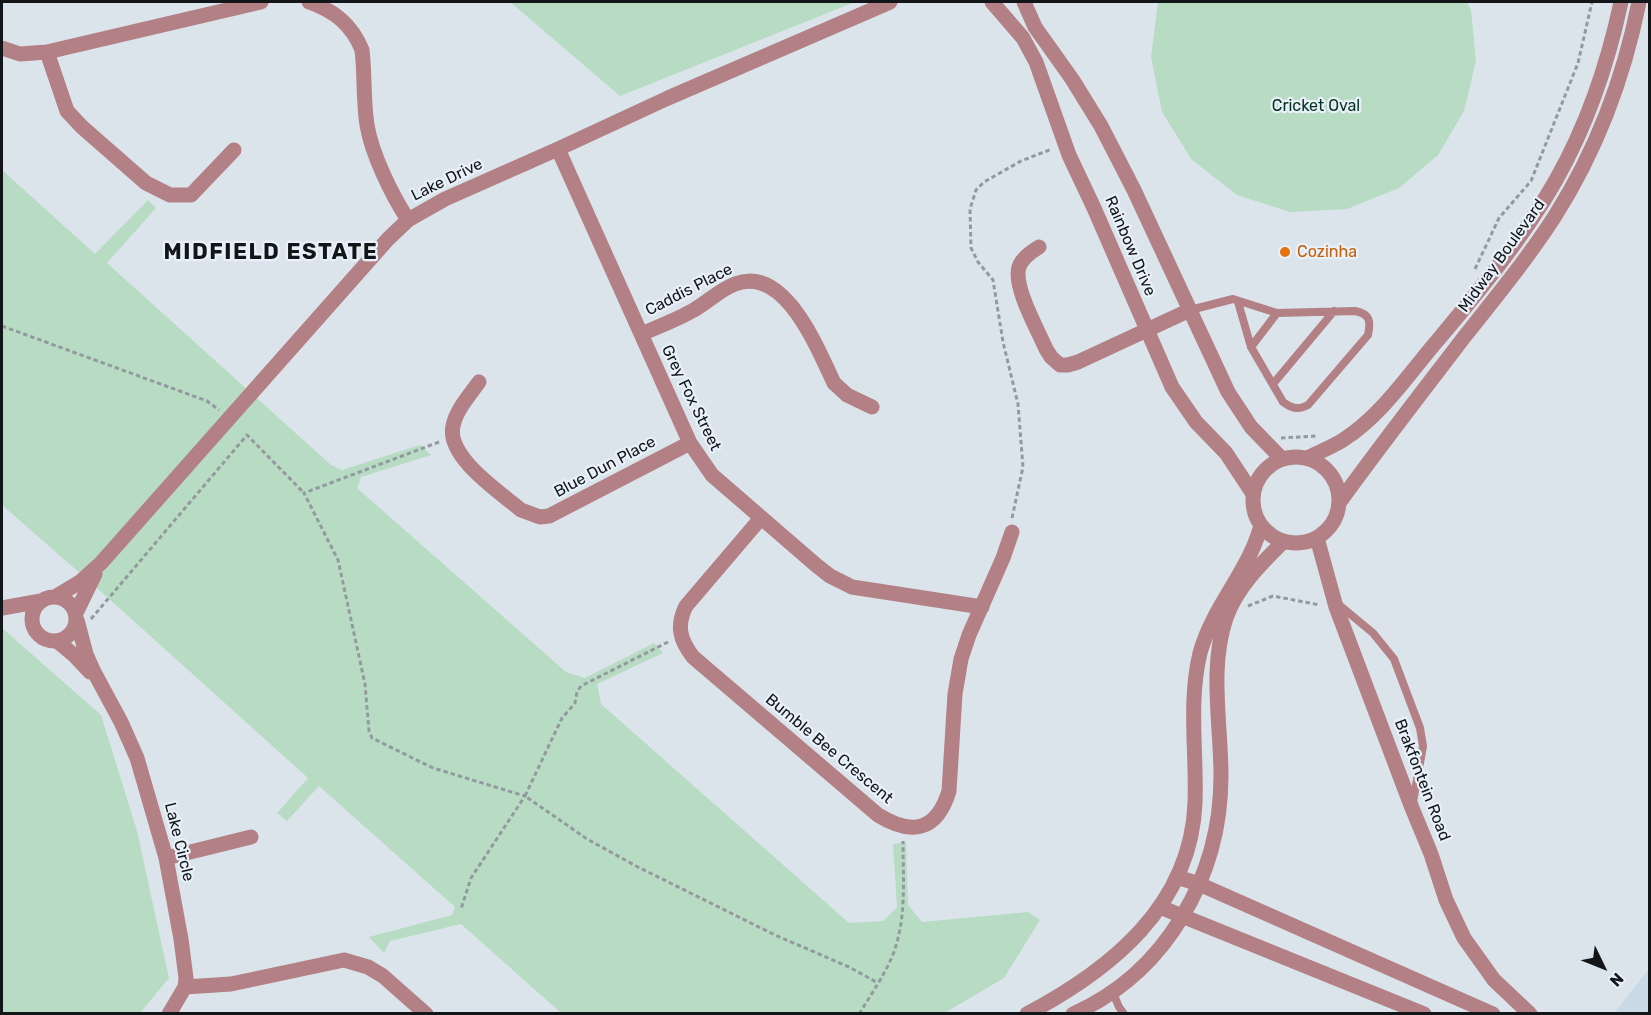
<!DOCTYPE html>
<style>
body{margin:0}
#map{position:relative;width:1651px;height:1015px;overflow:hidden;background:#dbe4eb;font-family:Rubik,sans-serif}
canvas{display:block}
.frame{position:absolute;inset:0;border:3px solid #131618;pointer-events:none}
.north{position:absolute;left:1573px;top:937px;width:60px;height:60px;-webkit-text-stroke:4px #e8f1f9;paint-order:stroke;rotate:133deg;font-size:16px;font-weight:700;line-height:24px;text-align:center;color:#131618}
.north::after{content:'';display:block;margin:auto;width:21px;height:27px;background:#131618;clip-path:polygon(50% 0,100% 100%,50% 72%,0 100%)}
</style>
<div id="map">
<canvas width="1651" height="1015"></canvas>
<div class="frame"></div>
<div class="north">N</div>
</div>
<script>
const ctx = document.querySelector('canvas').getContext('2d');
ctx.lineJoin = 'round';
function fill(path, color) {
  ctx.fillStyle = color;
  ctx.fill(path, 'evenodd');
}
function stroke(path, color, width, dash) {
  ctx.strokeStyle = color;
  ctx.lineWidth = width;
  ctx.lineCap = dash ? 'butt' : 'round';
  ctx.setLineDash(dash || []);
  ctx.stroke(path);
}
function drawText(font, color, halo, rows, align = 'center') {
  ctx.font = font + ' Rubik,sans-serif';
  ctx.lineWidth = 4.5;
  ctx.setLineDash([]);
  ctx.textBaseline = 'middle';
  ctx.strokeStyle = halo;
  ctx.fillStyle = color;
  for (const [text, x, y, turn = 0] of rows) {
    ctx.save();
    ctx.translate(x, y);
    ctx.rotate((+turn || 0) * Math.PI / 180);
    ctx.textAlign = isNaN(turn) ? turn : align;
    if (halo) ctx.strokeText(text, 0, 0);
    ctx.fillText(text, 0, 0);
    ctx.restore();
  }
}
fill(new Path2D(`
 M1649 969V1013H1614Z`), '#c9d9e5');
fill(new Path2D(`
 M510 2H855L620 96Z
 M1158 2H1467L1471 10 1476 61 1464 111 1438 155 1399 188 1347 209 1290 212 1237 195 1192 160 1162 112 1151 57Z
 M2 170 95 254 148 200 156 208 107 263 331 465 342 470 420 445 431 455 361 477 357 488 566 672 585 678 654 643 663 653 597 684 601 704 849 923 883 921 897 907 893 844 906 842 908 905 922 922 1028 912 1040 920 1004 978 943 1014 561 1013 461 924 390 941 384 953 369 937 452 915 455 907 319 786 287 821 277 813 308 778 107 597 2 505Z
 M2 628 101 715 137 831 169 978 140 1013H2Z`), '#b7dcc3');
stroke(new Path2D(`
 M1475 269 1499 218 1531 181 1578 63 1592 2
 M2 326 207 401 219 410
 M1281 438 1317 436
 M439 442 304 493 338 560 365 684 369 731 372 738 433 768 525 796 471 878 461 909
 M1012 518 1023 467 1018 404 1003 342 993 280 978 262 971 248 970 209 976 190 984 182 1021 161 1052 149
 M1248 606 1273 596 1320 605
 M91 619 247 435 304 493
 M668 642 581 686 577 692 575 703 562 718 525 796 587 839 636 866 775 935 849 967 878 983
 M859 1014C871 995 883 977 892 957 907 920 903 880 903 841`), '#939a9f', 3, [4.5, 3]);
stroke(new Path2D(`
 M1190 310 1233 299 1277 313 1355 311C1370 314 1371 321 1368 335L1308 405C1298 410 1293 409 1283 402L1251 347 1238 302
 M1251 347 1277 313
 M1273 384 1334 311
 M1338 604 1373 633 1394 659 1420 728 1423 746 1413 802
 M1113 993 1119 1007 1124 1014`), '#b28085', 8);
stroke(new Path2D(`
 M309 2C335 11 352 25 362 50 365 74 363 100 367 125 372 155 392 195 408 220
 M992 2 1023 38 1036 62 1069 155 1094 208 1172 387 1196 422 1226 453 1253 494
 M1024 2 1035 27 1072 79 1101 126 1134 190 1228 392 1251 427 1282 459
 M2 48 20 54 47 52 261 2
 M47 52 67 111 82 127 146 183 170 195H191L234 150
 M558 149 690 443 712 475 816 565 830 576 852 587 982 607
 M1039 247C1031 252 1022 258 1019 267 1013 287 1038 330 1046 349L1051 357 1060 365H1068L1078 362 1190 310
 M641 334C658 327 676 320 692 311 707 303 719 290 735 284 785 264 818 350 834 383L847 395 872 407
 M479 382C469 396 456 410 453 426 446 457 500 492 521 510L540 517 549 516 690 443
 M761 518 686 606C676 626 680 640 693 657L878 815C912 836 937 831 949 791L955 694 961 659 969 635 1003 558 1012 532
 M32 619a22 22 0 1 1 44 0a22 22 0 1 1-44 0Z
 M55 597 80 582 101 563 388 239 408 220 445 199 558 149 668 98 890 2
 M2 608 41 601
 M76 613 95 574
 M77 620 86 654 93 670 121 722 137 758 166 858 181 939 186 978 185 987 169 1014
 M57 641 75 656 90 672
 M166 858 251 837
 M185 987 231 984 344 960 368 967 383 976 426 1014`), '#b28085', 15);
stroke(new Path2D(`
 M1253 500a43 43 0 1 1 86 0a43 43 0 1 1-86 0Z
 M1307 458C1319 452 1332 447 1343 440 1381 416 1408 375 1437 341 1480 290 1523 238 1556 180 1587 125 1608 63 1621 2
 M1339 503C1380 446 1423 391 1465 336 1496 297 1528 258 1555 216 1596 151 1624 77 1639 2
 M1317 538 1336 607 1412 808 1431 854 1446 900 1464 938 1494 980 1530 1014
 M1177 877 1199 884 1493 1014
 M1160 907 1424 1014
 M1027 1014C1110 970 1191 906 1195 803 1197 753 1188 703 1200 653 1209 620 1229 594 1245 564 1252 552 1257 539 1261 526
 M1073 1014C1166 973 1221 876 1221 776 1221 724 1209 668 1226 618 1237 587 1261 564 1283 542`), '#b28085', 15);
for (const [x, y, r, color] of [
 [1285,252,6,"#e8710a"]
]) {
  const dot = new Path2D();
  dot.arc(x, y, r, 0, 2 * Math.PI);
  ctx.fillStyle = color;
  ctx.fill(dot);
  stroke(dot, '#e8f1f9', 2);
}
drawText('16px', '#05321b', '#e8f1f9', [
 ["Cricket Oval",1316,106]
]);
drawText('16px', '#131618', '#e8f1f9', [
 ["Lake Drive",447,180,-26],
 ["Rainbow Drive",1130,246,67],
 ["Midway Boulevard",1502,256,-54],
 ["Caddis Place",689,290,-27],
 ["Grey Fox Street",691,398,64],
 ["Blue Dun Place",605,467,-28],
 ["Bumble Bee Crescent",829,749,40],
 ["Brakfontein Road",1422,780,69],
 ["Lake Circle",179,842,76]
]);
drawText('16px', '#c56008', '#e8f1f9', [
 ["Cozinha",1297,252]
], 'left');
ctx.letterSpacing = '1.5px';
drawText('bold 22px', '#131618', '#e8f1f9', [
 ["MIDFIELD ESTATE",271,253]
]);
ctx.letterSpacing = '0px';
</script>
